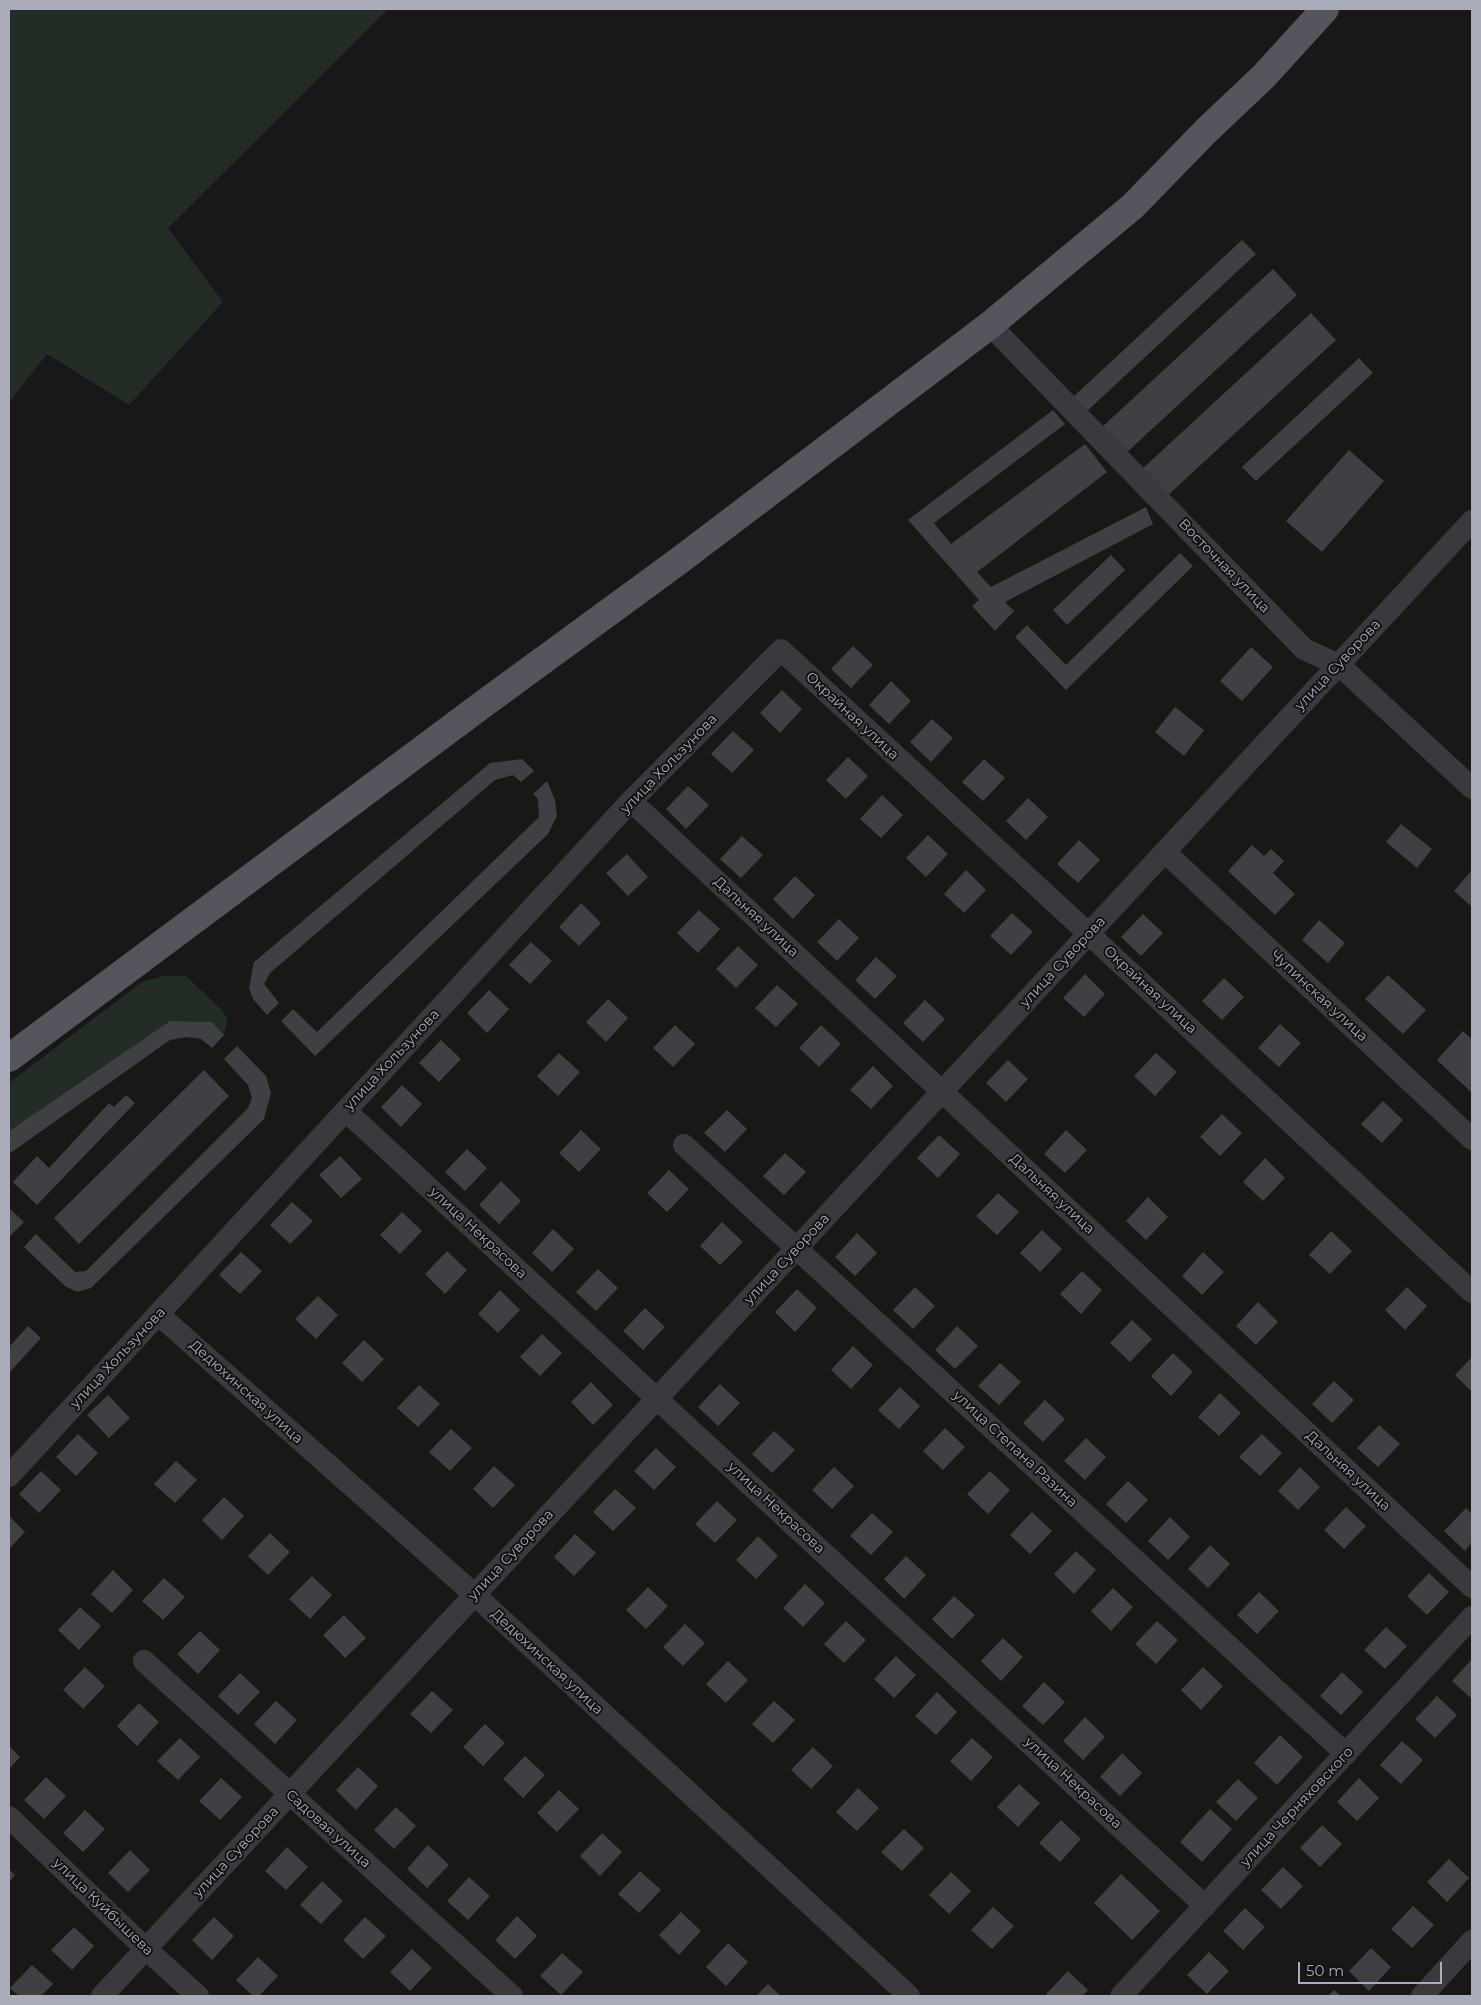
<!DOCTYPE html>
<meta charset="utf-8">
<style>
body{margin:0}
#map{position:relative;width:1481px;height:2005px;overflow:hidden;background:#181819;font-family:Montserrat,sans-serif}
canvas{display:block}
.frame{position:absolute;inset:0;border:10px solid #aaacb9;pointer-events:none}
.scale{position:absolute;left:1298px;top:1962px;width:144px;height:22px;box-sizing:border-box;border:2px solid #aaacb9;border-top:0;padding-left:6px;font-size:15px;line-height:18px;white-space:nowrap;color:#aaacb9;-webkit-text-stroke:4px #131314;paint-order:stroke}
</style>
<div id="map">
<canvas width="1481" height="2005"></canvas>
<div class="frame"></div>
<div class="scale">50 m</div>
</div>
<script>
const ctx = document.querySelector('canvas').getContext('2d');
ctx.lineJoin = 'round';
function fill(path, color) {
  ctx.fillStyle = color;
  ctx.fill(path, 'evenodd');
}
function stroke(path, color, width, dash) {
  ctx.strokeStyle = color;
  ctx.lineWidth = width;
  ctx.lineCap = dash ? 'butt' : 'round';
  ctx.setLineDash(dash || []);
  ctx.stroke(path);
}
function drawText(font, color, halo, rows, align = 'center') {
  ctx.font = font + ' Montserrat,sans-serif';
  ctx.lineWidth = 4;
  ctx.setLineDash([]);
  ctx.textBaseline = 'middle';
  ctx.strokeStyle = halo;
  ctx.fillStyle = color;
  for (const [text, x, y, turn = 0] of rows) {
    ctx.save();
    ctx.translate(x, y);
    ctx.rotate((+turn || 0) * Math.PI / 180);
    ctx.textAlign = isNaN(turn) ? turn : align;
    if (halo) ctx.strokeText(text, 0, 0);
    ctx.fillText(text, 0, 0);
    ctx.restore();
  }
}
fill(new Path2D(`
 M9 9H388L168 228 223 302 129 405 47 354 9 402Z
 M164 976H186L221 1009 228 1020 224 1035 211 1022 170 1021 9 1131V1083L142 982Z`), '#242c26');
fill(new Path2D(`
 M1242 240 1256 254 1085 413 1072 398Z
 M1273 269 1297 295 1125 454 1101 428Z
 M1311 313 1336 340 1166 497 1141 470Z
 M1359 358 1373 373 1256 481 1242 467Z
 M1053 410 1065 424 934 523 951 544 1085 444 1107 472 977 572 991 587 1146 507 1153 524 1005 602 1014 611 995 631 972 606 979 600 908 520Z
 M1349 450 1384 481 1322 552 1286 521Z
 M1180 553 1193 566 1066 690 1015 637 1027 625 1066 665Z
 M1111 555 1125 570 1067 625 1053 610Z
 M853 646 873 665 851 688 831 669Z
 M1251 647 1273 667 1242 701 1220 681Z
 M891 681 911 701 889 724 869 705Z
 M782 690 802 709 780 733 760 713Z
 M1175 707 1204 730 1184 756 1155 732Z
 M932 719 953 738 931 762 910 742Z
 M733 731 754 750 732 773 711 754Z
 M848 757 868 776 846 799 826 780Z
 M522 759 534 771 521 782 513 775 495 780 270 973 264 984 279 1003 267 1015 253 999 249 988 254 962 490 763Z
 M984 759 1005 778 983 801 962 782Z
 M547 781 555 800 557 816 548 834 315 1056 281 1021 293 1009 317 1032 539 817 538 799 533 794Z
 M688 786 709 805 686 829 666 809Z
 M882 795 903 815 881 838 860 819Z
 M1028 798 1048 817 1026 840 1006 821Z
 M1401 824 1432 849 1417 868 1386 842Z
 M928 835 948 854 926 877 906 858Z
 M742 836 763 855 741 878 720 859Z
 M1079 840 1100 860 1078 883 1057 864Z
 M1252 845 1264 856 1271 849 1284 861 1273 873 1295 894 1275 915 1228 871Z
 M627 854 648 877 628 896 606 873Z
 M966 870 986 890 964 913 944 894Z
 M1472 870V907L1454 891Z
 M795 876 815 895 793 919 773 899Z
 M581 903 601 923 579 946 559 927Z
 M699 910 720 929 698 953 677 933Z
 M1012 913 1033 932 1011 955 990 936Z
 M1143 914 1163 933 1141 956 1121 937Z
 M839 919 859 938 837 961 817 942Z
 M1319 920 1345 943 1328 963 1302 940Z
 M531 942 552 961 530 984 509 965Z
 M738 946 758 965 736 988 716 969Z
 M876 957 897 976 875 999 855 980Z
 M1085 974 1105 994 1084 1017 1063 998Z
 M1388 975 1426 1010 1403 1034 1365 999Z
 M1224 978 1244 997 1222 1020 1202 1001Z
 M777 985 798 1004 776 1027 755 1008Z
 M489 990 509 1009 487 1033 467 1013Z
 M608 999 628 1018 606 1042 586 1022Z
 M925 1000 945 1019 923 1042 903 1023Z
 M170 1021 212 1022 224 1035 212 1048 201 1039 187 1037 170 1040 9 1154V1131Z
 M1280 1024 1301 1043 1279 1067 1258 1048Z
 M675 1025 695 1044 673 1067 653 1048Z
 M821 1025 841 1044 819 1067 799 1048Z
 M1463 1031 1472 1039V1093L1437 1060Z
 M441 1040 461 1059 439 1082 419 1063Z
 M237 1046 266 1076 271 1093 264 1119 91 1288 77 1292 65 1286 24 1247 36 1234 75 1272 86 1271 248 1108 252 1098 248 1085 224 1059Z
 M559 1053 580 1072 558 1096 537 1076Z
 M1156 1053 1177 1072 1155 1096 1134 1076Z
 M1008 1060 1028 1079 1006 1102 986 1083Z
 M873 1066 893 1086 871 1109 850 1090Z
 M204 1070 229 1096 79 1244 54 1218Z
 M402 1085 422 1104 401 1127 381 1107Z
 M126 1095 135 1103 37 1205 13 1182 37 1156 49 1168 109 1103 114 1107Z
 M1383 1101 1403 1120 1382 1143 1361 1124Z
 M727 1110 747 1129 725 1152 704 1133Z
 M1222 1114 1242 1133 1220 1156 1200 1137Z
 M581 1130 601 1149 579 1172 559 1153Z
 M1066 1130 1087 1150 1065 1173 1044 1154Z
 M939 1135 960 1154 938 1178 917 1158Z
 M467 1149 487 1168 465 1191 445 1172Z
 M785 1153 806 1172 784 1195 763 1176Z
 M340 1156 362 1179 341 1198 319 1175Z
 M1265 1158 1285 1178 1263 1201 1243 1182Z
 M669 1170 689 1189 667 1212 647 1193Z
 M501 1181 521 1201 499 1224 479 1205Z
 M998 1193 1019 1212 997 1235 976 1216Z
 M1148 1197 1168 1217 1146 1240 1126 1221Z
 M292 1202 313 1221 290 1244 270 1225Z
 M9 1208 24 1222 9 1237Z
 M402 1212 422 1231 400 1254 380 1235Z
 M722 1222 743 1242 720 1265 700 1246Z
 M553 1229 574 1249 552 1272 532 1253Z
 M1042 1230 1062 1249 1040 1272 1020 1253Z
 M1331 1231 1352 1251 1330 1274 1309 1255Z
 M857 1233 877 1253 855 1276 835 1257Z
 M447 1251 467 1270 445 1294 425 1274Z
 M241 1252 262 1271 240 1294 219 1275Z
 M1203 1252 1224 1272 1202 1295 1182 1276Z
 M598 1269 618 1288 596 1311 576 1292Z
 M1082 1271 1102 1290 1081 1314 1060 1294Z
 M915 1287 935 1306 913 1329 893 1310Z
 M1407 1287 1427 1306 1405 1330 1385 1310Z
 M797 1289 817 1308 795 1332 775 1312Z
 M500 1290 520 1310 498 1333 478 1314Z
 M318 1296 338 1315 316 1339 295 1319Z
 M1258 1302 1278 1322 1256 1345 1236 1326Z
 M645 1308 665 1327 643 1350 623 1331Z
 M1132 1320 1152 1339 1130 1362 1110 1343Z
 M28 1326 41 1338 9 1373V1347Z
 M957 1326 978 1346 955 1369 935 1350Z
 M542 1334 562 1353 540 1376 520 1357Z
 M364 1340 384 1359 362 1382 342 1363Z
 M853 1346 873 1365 851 1389 831 1370Z
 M1173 1353 1193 1372 1171 1396 1151 1376Z
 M1472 1357V1392L1455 1375Z
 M1000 1363 1021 1382 999 1405 978 1386Z
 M1334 1381 1354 1400 1332 1423 1312 1404Z
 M591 1382 613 1405 593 1425 571 1402Z
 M720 1384 740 1403 718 1426 698 1407Z
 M419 1385 440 1404 418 1427 397 1408Z
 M900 1387 920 1406 899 1429 878 1410Z
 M1220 1393 1241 1413 1219 1436 1198 1417Z
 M108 1395 130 1418 109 1438 87 1415Z
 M1045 1400 1065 1419 1043 1442 1023 1423Z
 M1379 1425 1400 1444 1378 1467 1357 1448Z
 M945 1428 965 1447 943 1470 923 1451Z
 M451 1429 472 1448 450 1471 429 1452Z
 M774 1431 795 1450 772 1473 752 1454Z
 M78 1434 98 1453 76 1476 56 1457Z
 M1262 1434 1282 1453 1260 1476 1239 1457Z
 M1086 1438 1106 1457 1085 1480 1064 1461Z
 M656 1448 676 1467 654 1490 634 1471Z
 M176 1461 197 1480 175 1503 154 1484Z
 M494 1466 515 1485 493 1508 473 1489Z
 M834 1467 854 1486 832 1509 812 1490Z
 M1300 1467 1320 1487 1298 1510 1278 1491Z
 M41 1471 61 1490 39 1513 19 1494Z
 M990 1471 1010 1490 988 1514 967 1494Z
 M1128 1481 1148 1500 1126 1523 1106 1504Z
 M615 1489 636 1508 613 1531 593 1512Z
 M224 1497 244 1516 222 1540 202 1520Z
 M717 1501 737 1520 715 1543 695 1524Z
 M1346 1507 1366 1526 1344 1549 1324 1530Z
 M1466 1508 1472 1514V1542L1465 1551 1444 1531Z
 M1032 1512 1052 1531 1030 1554 1010 1535Z
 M872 1513 893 1532 871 1555 850 1536Z
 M9 1516 25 1532 9 1549Z
 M1170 1517 1190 1537 1168 1560 1148 1541Z
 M270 1533 290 1552 268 1575 248 1556Z
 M575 1534 596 1553 574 1576 554 1557Z
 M758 1536 778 1556 756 1579 736 1560Z
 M1210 1545 1230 1564 1208 1588 1188 1569Z
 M1076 1551 1096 1570 1074 1594 1054 1574Z
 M906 1556 926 1575 904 1599 884 1579Z
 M113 1570 133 1590 112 1613 91 1594Z
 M1429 1573 1449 1592 1427 1615 1407 1596Z
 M312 1576 332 1595 310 1619 289 1599Z
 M164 1578 185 1597 163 1620 142 1601Z
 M805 1584 825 1603 803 1627 783 1608Z
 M648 1587 668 1606 646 1629 626 1610Z
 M1113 1588 1133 1607 1111 1631 1091 1611Z
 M1259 1592 1279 1611 1257 1634 1237 1615Z
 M954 1596 975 1615 952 1639 932 1619Z
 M80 1607 101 1626 79 1650 58 1630Z
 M344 1615 366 1638 345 1658 323 1635Z
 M846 1621 866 1640 844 1663 824 1644Z
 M1157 1621 1178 1640 1156 1664 1135 1644Z
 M685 1624 705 1643 683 1666 663 1647Z
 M1386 1627 1407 1646 1385 1669 1364 1650Z
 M200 1631 220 1650 198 1674 177 1654Z
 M1003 1638 1023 1657 1001 1681 981 1661Z
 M896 1656 916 1675 894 1698 874 1679Z
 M1472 1659V1699L1452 1681Z
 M728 1661 748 1680 726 1703 706 1684Z
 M85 1667 105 1686 83 1709 63 1690Z
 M1203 1667 1223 1686 1201 1710 1181 1690Z
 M1342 1672 1363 1692 1341 1715 1320 1696Z
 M240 1673 260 1692 238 1715 218 1696Z
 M1044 1682 1065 1702 1043 1725 1022 1706Z
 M432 1691 453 1710 431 1733 410 1714Z
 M937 1692 957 1712 936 1735 915 1716Z
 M1437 1696 1457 1715 1435 1738 1415 1719Z
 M276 1701 297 1720 275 1744 254 1724Z
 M774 1701 795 1720 773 1743 752 1724Z
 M139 1703 159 1722 137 1746 117 1726Z
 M1085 1717 1105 1737 1083 1760 1063 1741Z
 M485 1724 505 1743 483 1766 463 1747Z
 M1280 1735 1303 1757 1277 1785 1254 1763Z
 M180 1738 200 1757 178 1780 157 1761Z
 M972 1738 993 1757 971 1781 950 1761Z
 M1402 1741 1423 1760 1401 1784 1380 1765Z
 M9 1746 20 1757 9 1769Z
 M813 1747 833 1766 811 1789 791 1770Z
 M1122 1753 1142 1773 1120 1796 1100 1777Z
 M525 1756 545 1775 523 1798 503 1779Z
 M358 1767 378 1786 356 1810 336 1790Z
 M46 1777 66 1796 44 1819 24 1800Z
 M221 1778 242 1797 220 1820 199 1801Z
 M1359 1778 1379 1798 1357 1821 1337 1802Z
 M1238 1779 1258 1798 1236 1821 1216 1802Z
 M1019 1784 1040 1803 1018 1827 997 1807Z
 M858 1788 879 1808 857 1831 836 1812Z
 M559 1790 579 1809 557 1832 537 1813Z
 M396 1807 416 1826 394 1849 374 1830Z
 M1210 1809 1232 1829 1202 1862 1180 1842Z
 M85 1810 105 1829 83 1852 63 1833Z
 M1061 1820 1081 1839 1060 1862 1039 1843Z
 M1322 1825 1342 1844 1320 1867 1300 1848Z
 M904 1829 924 1848 902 1871 881 1852Z
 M602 1833 622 1852 600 1876 580 1856Z
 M428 1845 449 1865 427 1888 407 1869Z
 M287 1847 308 1867 286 1890 265 1871Z
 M130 1850 150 1870 128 1892 108 1873Z
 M1449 1859 1469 1878 1447 1902 1427 1882Z
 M1283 1867 1303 1886 1281 1909 1261 1890Z
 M9 1869 15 1875 9 1882Z
 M640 1871 661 1890 639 1913 618 1894Z
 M951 1872 971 1891 949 1914 929 1895Z
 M1121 1874 1160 1911 1132 1940 1094 1903Z
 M469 1877 490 1896 468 1920 447 1901Z
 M322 1881 343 1901 321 1924 300 1905Z
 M1413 1906 1434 1925 1412 1948 1391 1929Z
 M993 1907 1014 1926 992 1949 971 1930Z
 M1245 1908 1265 1927 1243 1950 1223 1931Z
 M681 1912 701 1931 679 1955 659 1935Z
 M517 1916 537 1936 515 1959 495 1940Z
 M214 1917 234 1936 212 1960 192 1940Z
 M365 1917 386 1936 363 1959 343 1940Z
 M74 1927 94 1946 72 1970 51 1950Z
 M728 1943 748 1962 726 1986 706 1967Z
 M1371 1948 1391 1967 1369 1991 1349 1971Z
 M412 1949 432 1968 410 1991 390 1972Z
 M1209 1952 1229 1971 1207 1994 1187 1975Z
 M562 1953 583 1972 561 1995 540 1976Z
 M258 1957 278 1976 259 1996H253L236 1980Z
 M32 1965 53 1984 41 1996H19L10 1988Z
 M1068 1971 1088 1990 1082 1996H1048L1046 1994Z
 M768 1984 781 1996H756Z
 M1334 1990 1341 1996H1328Z`), '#3f4043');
stroke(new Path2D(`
 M990 325 1304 649 1339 665 1472 788
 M631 801 1472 1587
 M1165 852 1472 1139
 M346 1111 1205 1906
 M684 1145 1346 1754
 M158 1314 475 1595 909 1996
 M9 1476 631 801 781 650 1089 934 1472 1292
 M144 1661 512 1996
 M9 1817 146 1949 198 1996
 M102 1996 1472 521
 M1121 1996 1472 1617
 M1422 1996 1472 1941`), '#39393e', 22);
stroke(new Path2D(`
 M9 1058 482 705 676 563 990 325 1133 206 1206 131 1264 76 1325 9`), '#55555d', 28);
drawText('14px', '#aaacb9', '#131314', [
 ["Восточная улица",1224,566,46],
 ["улица Суворова",1338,665,-47],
 ["Окрайная улица",852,716,43],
 ["улица Хользунова",669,764,-46],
 ["Дальняя улица",756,917,43],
 ["улица Суворова",1063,962,-47],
 ["Окрайная улица",1150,990,43],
 ["Чупинская улица",1319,996,43],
 ["улица Хользунова",392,1060,-47],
 ["Дальняя улица",1052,1194,43],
 ["улица Некрасова",478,1233,43],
 ["улица Суворова",787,1259,-47],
 ["улица Хользунова",118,1358,-47],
 ["Дедюхинская улица",246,1392,42],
 ["улица Степана Разина",1015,1449,43],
 ["Дальняя улица",1348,1471,43],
 ["улица Некрасова",776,1508,43],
 ["улица Суворова",511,1555,-47],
 ["Дедюхинская улица",547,1662,43],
 ["улица Некрасова",1073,1783,43],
 ["улица Черняховского",1297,1807,-47],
 ["Садовая улица",328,1829,42],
 ["улица Суворова",236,1852,-47],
 ["улица Куйбышева",103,1907,44]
]);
</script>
